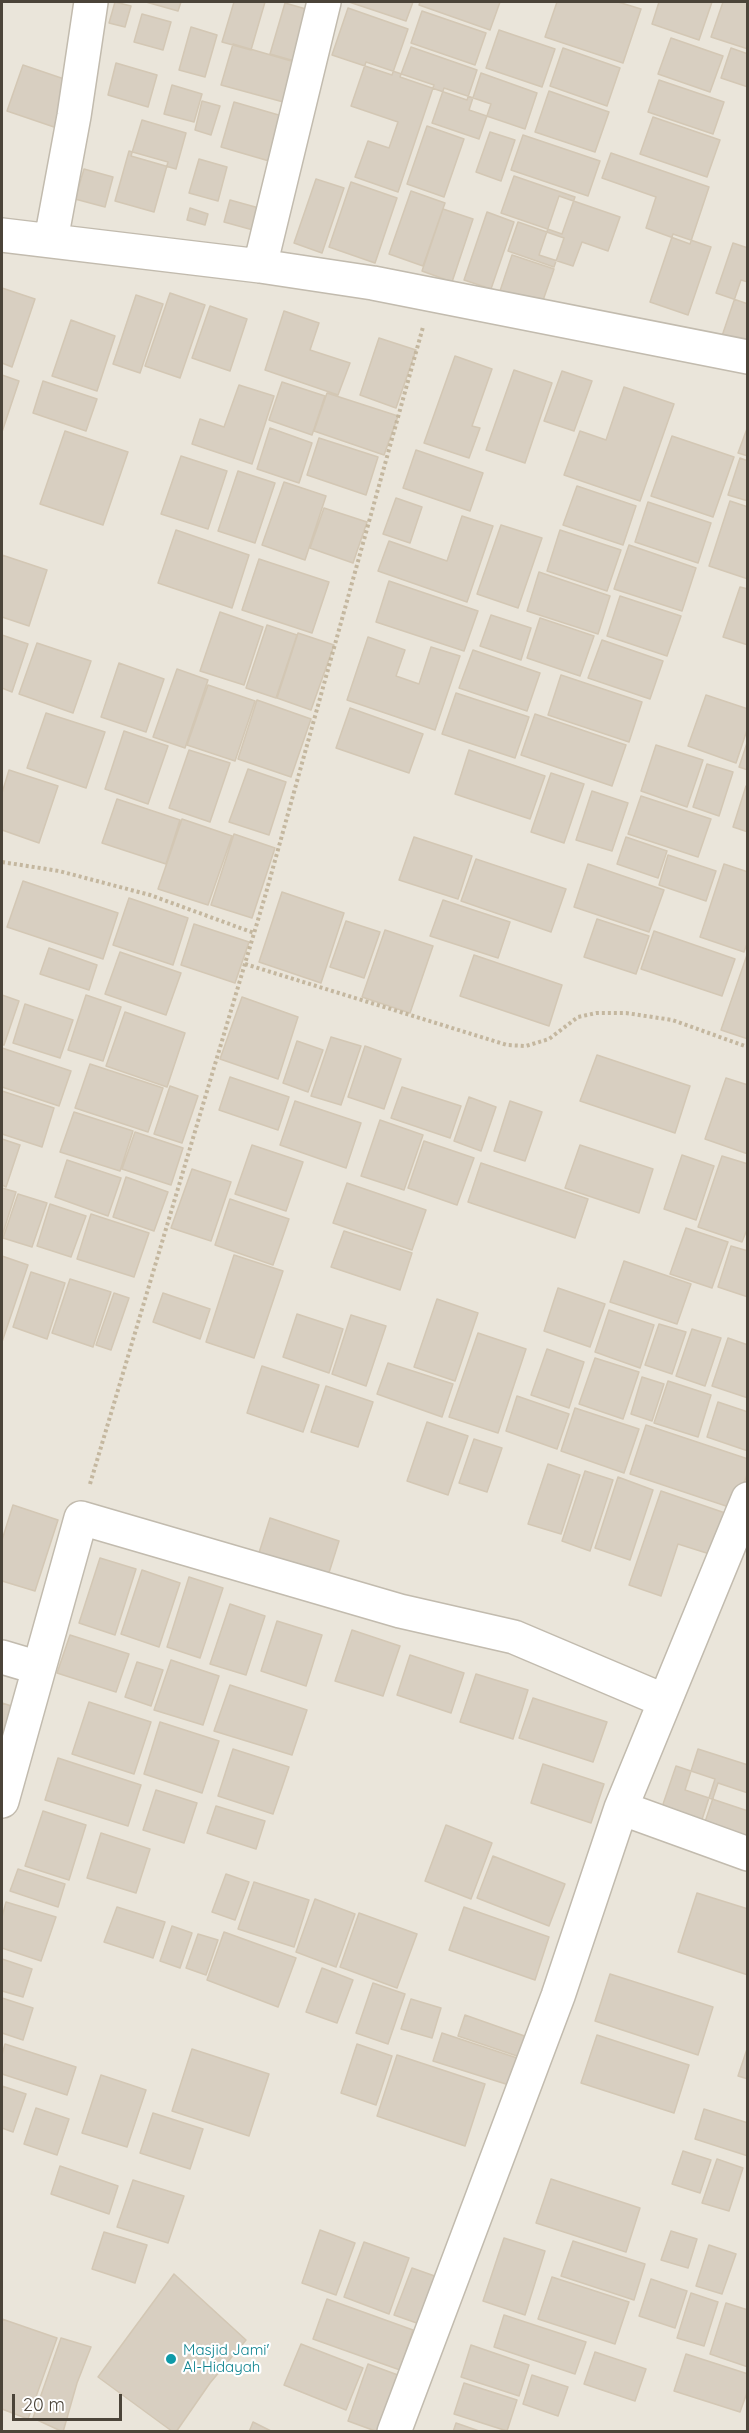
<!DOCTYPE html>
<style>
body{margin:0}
#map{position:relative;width:749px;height:2433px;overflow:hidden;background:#f6f3ec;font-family:Quicksand,sans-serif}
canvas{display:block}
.frame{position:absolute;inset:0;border:3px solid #4b4439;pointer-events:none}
.scale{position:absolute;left:12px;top:2394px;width:110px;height:27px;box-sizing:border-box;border:3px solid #4b4439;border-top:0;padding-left:8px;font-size:18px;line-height:21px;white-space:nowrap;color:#4b4439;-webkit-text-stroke:4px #fff;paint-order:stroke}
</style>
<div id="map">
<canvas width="749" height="2433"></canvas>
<div class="frame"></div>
<div class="scale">20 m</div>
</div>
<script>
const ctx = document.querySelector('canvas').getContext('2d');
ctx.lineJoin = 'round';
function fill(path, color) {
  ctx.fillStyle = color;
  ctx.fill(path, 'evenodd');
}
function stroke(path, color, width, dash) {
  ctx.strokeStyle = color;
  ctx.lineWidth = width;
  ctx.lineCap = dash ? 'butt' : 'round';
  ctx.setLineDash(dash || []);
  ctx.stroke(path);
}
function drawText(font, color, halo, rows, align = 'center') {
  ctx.font = font + ' Quicksand,sans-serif';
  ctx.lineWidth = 4.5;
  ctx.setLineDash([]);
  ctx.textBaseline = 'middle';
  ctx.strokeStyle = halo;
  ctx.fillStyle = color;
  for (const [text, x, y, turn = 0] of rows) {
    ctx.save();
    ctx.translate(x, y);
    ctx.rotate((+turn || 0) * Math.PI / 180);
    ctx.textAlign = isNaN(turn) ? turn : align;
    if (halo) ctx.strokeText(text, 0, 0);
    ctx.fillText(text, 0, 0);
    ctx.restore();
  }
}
fill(new Path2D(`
 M2 2H747V2431H2Z`), '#eae5da');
const building = new Path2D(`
 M115 2 131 6 125 27 109 23Z
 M146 2H181L178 11Z
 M234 2H265L251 50 222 42Z
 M349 2H413L406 21Z
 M420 2H500L490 30 419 5Z
 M557 2H618L641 9 623 63 545 37Z
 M659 2H712L699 40 652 24Z
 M723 2H748V49L711 37Z
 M285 3 313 11 298 62 270 54Z
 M348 8 408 29 392 75 332 55Z
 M422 11 486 33 475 65 411 43Z
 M142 14 171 22 163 50 134 42Z
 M191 27 217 35 205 77 179 70Z
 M499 30 555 49 542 87 486 68Z
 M671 38 723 56 710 92 658 74Z
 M233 44 298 63 287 103 221 85Z
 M411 47 477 70 467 100 400 77Z
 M563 48 620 68 607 106 550 86Z
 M731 48 748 54V87L721 78Z
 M366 62 434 85 398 192 355 177 368 141 389 148 398 122 351 106Z
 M116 63 157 75 148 107 108 95Z
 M23 65 70 81 54 127 7 111Z
 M481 73 537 93 525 129 469 110Z
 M659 80 724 102 713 134 648 112Z
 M172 85 202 94 194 122 164 114Z
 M444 88 491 104 479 139 432 123Z
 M549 91 609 112 595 152 535 132Z
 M202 101 220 106 211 135 195 130Z
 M234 102 282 116 269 161 221 147Z
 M653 117 720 140 707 177 640 154Z
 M142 120 186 133 176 169 131 156Z
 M427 126 464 139 444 197 407 184Z
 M490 132 515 140 501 181 476 172Z
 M523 135 600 161 588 196 511 170Z
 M129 151 168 162 154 212 115 201Z
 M611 153 709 187 690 244 646 228 656 197 602 178Z
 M199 159 227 167 218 201 189 193Z
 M84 169 113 177 105 207 75 199Z
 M514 176 575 197 562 234 501 213Z
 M316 179 344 188 322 253 294 243Z
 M351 182 397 198 375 263 329 247Z
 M411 191 445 203 423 266 389 254Z
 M559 196 620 217 608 251 582 242 573 266 539 255Z
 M230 200 259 208 253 230 224 222Z
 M190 208 208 214 205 225 187 220Z
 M443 209 473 219 452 282 422 271Z
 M487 212 514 222 491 289 464 280Z
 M518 222 564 238 554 267 508 251Z
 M673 234 711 247 688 315 650 302Z
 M733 243 748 248V304L716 293Z
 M512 255 554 269 541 306 500 291Z
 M741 280 748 282V344L722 336Z
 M2 288 35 299 12 367 2 363Z
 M170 293 205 305 180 378 145 366Z
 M136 295 163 304 140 373 113 364Z
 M210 306 247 319 230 371 192 358Z
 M284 311 319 323 310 350 350 363 338 395 265 370Z
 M71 320 115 336 97 391 52 376Z
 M379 338 416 350 396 408 360 395Z
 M455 356 492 369 472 426 480 428 469 458 424 443Z
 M514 370 552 383 525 463 486 450Z
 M562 371 592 381 574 431 544 421Z
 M2 375 19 381 2 432Z
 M43 381 97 399 86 431 33 413Z
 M282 382 325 396 312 435 269 420Z
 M239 385 274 396 252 464 192 444 200 419 224 427Z
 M624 387 674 404 640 501 564 475 580 431 606 440Z
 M327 393 398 416 384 455 314 431Z
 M748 426V456L738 453Z
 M270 428 312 443 299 483 257 469Z
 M65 431 128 452 103 525 40 504Z
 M672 436 734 457 713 517 651 496Z
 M319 438 378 457 366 495 307 475Z
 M416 450 483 473 470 511 403 488Z
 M181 456 227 471 208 529 161 514Z
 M740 458 748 461V501L728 495Z
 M238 471 275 483 255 543 218 531Z
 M284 482 326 496 305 560 262 545Z
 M577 486 636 506 623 545 563 525Z
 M396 498 422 507 410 543 383 534Z
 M730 501 748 507V579L709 566Z
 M648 502 711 523 698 563 635 542Z
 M324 508 367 522 353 563 310 548Z
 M462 516 493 526 467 602 378 571 389 541 447 561Z
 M501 525 542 538 518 608 477 594Z
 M176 530 249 555 232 608 158 583Z
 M560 530 621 550 607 591 547 571Z
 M629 545 696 568 682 611 614 589Z
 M2 555 47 570 29 626 2 617Z
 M259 559 329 582 312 633 242 610Z
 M539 572 610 596 598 634 527 611Z
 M389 581 478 611 464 651 376 622Z
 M740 587 748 589V645L723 637Z
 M620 596 681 616 667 656 607 636Z
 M220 612 263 627 244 685 200 671Z
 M491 615 531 628 521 660 480 646Z
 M540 618 594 636 580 676 527 658Z
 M267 625 297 635 276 698 246 688Z
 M298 633 334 645 311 710 277 698Z
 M2 635 28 644 12 692 2 688Z
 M368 637 405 650 396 676 419 684 431 647 460 656 435 730 347 700Z
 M602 640 663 661 650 699 588 678Z
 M37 643 91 661 73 713 19 694Z
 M473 650 540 673 527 711 459 688Z
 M119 663 164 679 146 732 101 717Z
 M177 669 208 680 185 748 153 737Z
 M561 675 642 702 629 742 548 715Z
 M208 685 255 701 235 761 187 745Z
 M456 693 529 717 515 758 442 734Z
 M706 695 748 709V727L736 763 688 746Z
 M257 700 311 719 291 777 238 759Z
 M350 708 423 734 409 773 336 748Z
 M46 713 105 732 86 788 27 768Z
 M535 714 626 745 612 786 521 755Z
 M124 731 168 746 148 804 105 789Z
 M748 740V770L739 767Z
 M656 745 703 760 687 807 641 791Z
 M189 750 230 763 210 822 169 808Z
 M469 750 545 776 530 819 455 794Z
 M707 764 733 772 719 816 693 807Z
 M248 769 286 782 269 835 229 822Z
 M9 770 58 786 39 843 2 830V793Z
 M551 773 584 784 564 843 531 832Z
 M746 786H748V832L733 827Z
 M592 791 628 803 612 851 576 840Z
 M641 796 711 819 698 857 628 834Z
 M117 799 180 820 166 864 102 843Z
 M182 819 232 836 208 905 158 889Z
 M234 834 275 848 252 918 211 905Z
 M414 837 472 856 458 899 399 880Z
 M626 837 667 851 658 878 617 864Z
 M668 855 716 871 706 901 659 885Z
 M476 859 566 889 551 932 461 901Z
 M588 864 664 890 649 932 574 907Z
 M724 864 748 872V941L744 952 700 937Z
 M23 881 118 913 103 959 7 927Z
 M282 892 344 913 321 983 259 962Z
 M129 898 188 918 173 965 113 945Z
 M443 900 510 922 498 958 430 936Z
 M597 919 649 936 636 974 584 957Z
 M346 921 380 932 364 978 330 967Z
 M194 924 249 942 235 983 181 965Z
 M385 930 433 946 410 1013 362 997Z
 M654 931 735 959 722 996 641 969Z
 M49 948 97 965 89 990 40 974Z
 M120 952 181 973 166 1015 105 994Z
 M748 952V1039L721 1030Z
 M474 955 562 985 549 1026 460 996Z
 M2 995 19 1001 4 1045H2Z
 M86 995 121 1007 103 1061 68 1050Z
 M242 997 298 1017 278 1079 220 1059Z
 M25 1004 73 1020 60 1058 13 1043Z
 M125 1012 185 1033 167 1087 106 1066Z
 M331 1037 361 1046 341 1105 311 1096Z
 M297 1041 323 1050 308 1092 283 1083Z
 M365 1046 401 1059 384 1109 348 1097Z
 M2 1048 71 1071 59 1106 2 1087Z
 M597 1055 690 1086 675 1133 580 1101Z
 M90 1064 163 1088 148 1132 75 1108Z
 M230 1077 289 1097 278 1130 219 1110Z
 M726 1078 748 1085V1154L705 1139Z
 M170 1086 198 1096 182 1143 154 1134Z
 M402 1087 461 1106 450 1138 391 1118Z
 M2 1091 54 1108 42 1147 2 1134Z
 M469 1097 496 1107 481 1151 454 1141Z
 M295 1101 361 1123 346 1168 280 1145Z
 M510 1101 542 1112 525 1161 494 1151Z
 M74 1112 133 1131 120 1171 60 1152Z
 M380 1120 423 1135 404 1190 361 1176Z
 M135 1132 183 1148 171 1185 122 1169Z
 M2 1139 20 1145 6 1187 2 1185Z
 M424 1141 474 1158 457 1205 408 1188Z
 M252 1145 303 1162 286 1211 235 1194Z
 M580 1145 653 1169 639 1213 565 1188Z
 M682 1155 714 1166 696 1220 664 1209Z
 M722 1156 748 1164V1227L742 1242 698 1227Z
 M67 1160 121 1178 108 1216 55 1197Z
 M481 1163 588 1199 575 1238 468 1202Z
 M192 1169 231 1182 211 1241 171 1228Z
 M126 1177 168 1192 154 1231 113 1217Z
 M347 1183 426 1210 412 1250 333 1223Z
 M2 1188 16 1192 2 1236Z
 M18 1194 47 1203 32 1247 3 1238Z
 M230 1199 289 1219 273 1265 215 1245Z
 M50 1204 86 1216 71 1257 37 1246Z
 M91 1214 149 1233 134 1277 77 1259Z
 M686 1228 728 1242 712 1288 670 1274Z
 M344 1231 412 1253 400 1290 331 1267Z
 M731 1246 748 1251V1297L718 1287Z
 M234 1255 283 1271 254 1358 206 1342Z
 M2 1256 28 1265 2 1342Z
 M624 1261 691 1284 677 1324 610 1302Z
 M31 1272 65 1283 47 1339 13 1327Z
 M70 1279 111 1292 93 1347 52 1333Z
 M558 1288 605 1304 590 1347 544 1331Z
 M114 1293 129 1298 111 1350 96 1345Z
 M163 1293 210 1309 200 1339 153 1322Z
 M437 1299 478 1313 455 1381 414 1367Z
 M609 1310 654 1325 640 1368 595 1352Z
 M297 1314 343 1329 329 1373 283 1357Z
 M351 1315 386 1326 366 1386 332 1374Z
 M659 1324 686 1332 672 1374 645 1365Z
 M692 1329 721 1338 705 1386 676 1376Z
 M478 1333 526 1349 498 1433 449 1417Z
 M728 1338 748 1345V1398L712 1386Z
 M547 1349 584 1362 569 1408 531 1395Z
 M595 1358 639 1372 623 1419 579 1404Z
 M388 1363 453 1384 442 1417 377 1394Z
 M262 1366 319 1385 303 1432 247 1413Z
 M642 1377 664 1384 652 1421 631 1414Z
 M668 1381 711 1395 698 1437 654 1423Z
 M326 1386 373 1402 358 1447 311 1432Z
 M517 1396 569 1414 557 1449 506 1431Z
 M718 1402 748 1412V1451L707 1437Z
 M575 1408 639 1429 624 1473 561 1451Z
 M427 1422 468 1436 448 1495 407 1481Z
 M646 1425 748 1459V1472L735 1509 630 1474Z
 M474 1439 502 1448 487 1492 459 1483Z
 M548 1464 580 1475 561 1534 528 1524Z
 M585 1471 613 1480 590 1551 562 1541Z
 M618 1477 653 1490 630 1560 595 1548Z
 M661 1491 731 1515 716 1556 678 1544 661 1596 629 1585Z
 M13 1505 58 1520 35 1591 2 1581V1540Z
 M270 1518 339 1541 327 1579 258 1556Z
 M100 1558 136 1569 115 1635 79 1623Z
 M142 1570 180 1583 159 1647 121 1634Z
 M189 1577 223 1588 200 1658 167 1647Z
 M230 1604 265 1616 246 1675 210 1664Z
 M277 1621 322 1635 306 1686 261 1671Z
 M352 1630 400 1646 383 1696 335 1681Z
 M70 1635 129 1654 116 1692 57 1673Z
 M410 1655 464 1673 451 1713 397 1695Z
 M171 1660 219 1676 203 1725 154 1710Z
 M137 1662 163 1670 151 1706 125 1697Z
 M476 1674 528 1690 513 1739 460 1722Z
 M230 1685 307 1710 292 1755 214 1731Z
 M533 1698 607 1722 593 1762 519 1738Z
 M89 1702 151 1722 134 1774 72 1754Z
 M2 1703 18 1708 2 1751Z
 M160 1722 219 1741 202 1793 144 1774Z
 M233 1749 289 1767 273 1814 218 1796Z
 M698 1749 748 1765V1811L685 1790Z
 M58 1758 141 1785 128 1826 45 1800Z
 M543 1764 604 1784 591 1823 531 1803Z
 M676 1766 715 1779 699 1829 659 1816Z
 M718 1783 748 1793V1849L701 1834Z
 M156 1790 197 1803 184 1843 143 1830Z
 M216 1806 265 1821 256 1849 207 1833Z
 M43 1811 86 1825 69 1880 25 1866Z
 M446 1825 492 1843 471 1899 425 1881Z
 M101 1833 150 1849 136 1893 87 1878Z
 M493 1856 565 1884 549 1926 477 1898Z
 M18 1869 65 1884 58 1907 10 1891Z
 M226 1874 249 1882 235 1920 212 1912Z
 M254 1882 309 1900 294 1947 238 1929Z
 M697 1893 748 1909V1975L678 1952Z
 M315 1899 355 1914 336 1967 296 1952Z
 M6 1902 56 1917 41 1961 2 1948V1917Z
 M117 1907 165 1922 153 1958 104 1942Z
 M464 1907 549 1937 535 1980 449 1950Z
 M359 1913 417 1934 397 1988 340 1967Z
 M172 1926 192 1933 180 1968 160 1961Z
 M224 1932 296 1958 278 2007 207 1980Z
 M198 1934 218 1940 206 1975 186 1968Z
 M2 1959 32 1969 23 1997 2 1991Z
 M322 1968 353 1980 337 2023 306 2012Z
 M610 1974 713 2007 698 2055 595 2021Z
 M373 1983 405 1994 388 2044 356 2033Z
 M2 1998 33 2008 23 2040 2 2033Z
 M411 1999 441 2008 432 2038 401 2029Z
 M465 2015 533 2039 526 2059 458 2036Z
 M442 2033 517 2058 509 2085 433 2061Z
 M597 2035 689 2065 674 2113 581 2083Z
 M5 2044 76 2067 67 2095 2 2074V2055Z
 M357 2044 392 2056 376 2105 341 2093Z
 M748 2046V2079L738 2076Z
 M192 2049 269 2074 249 2136 172 2111Z
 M397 2055 485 2084 465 2146 377 2116Z
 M101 2075 146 2090 127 2147 82 2133Z
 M2 2086 26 2094 13 2132 2 2128Z
 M36 2108 69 2119 57 2155 24 2144Z
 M704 2109 748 2123V2156L695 2139Z
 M153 2113 203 2129 190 2169 140 2153Z
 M683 2151 711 2160 700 2193 672 2184Z
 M717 2159 743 2168 729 2211 702 2203Z
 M60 2166 118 2186 109 2214 51 2194Z
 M551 2179 640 2208 626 2252 536 2223Z
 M133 2180 184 2196 168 2243 117 2227Z
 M320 2230 355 2243 336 2295 302 2283Z
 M671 2231 697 2239 688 2268 661 2260Z
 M104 2232 147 2245 135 2283 92 2269Z
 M504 2238 545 2251 525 2315 483 2301Z
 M573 2241 645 2264 634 2300 561 2276Z
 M364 2242 409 2258 389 2314 344 2297Z
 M709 2245 736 2254 722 2294 696 2286Z
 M412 2268 446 2280 428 2327 394 2315Z
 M174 2274 246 2340 210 2383 176 2432H173L98 2377Z
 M552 2277 629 2302 615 2344 538 2319Z
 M651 2279 687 2291 675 2328 639 2316Z
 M691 2293 718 2302 704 2346 677 2338Z
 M327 2299 413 2330 400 2370 313 2339Z
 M726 2303 748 2310V2367L710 2354Z
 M504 2315 586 2342 575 2374 494 2347Z
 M2 2319 57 2338 28 2419 2 2409Z
 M61 2338 91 2347 77 2383 63 2432 33 2418Z
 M301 2344 363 2368 346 2410 284 2385Z
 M471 2345 529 2365 519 2396 461 2377Z
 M595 2352 646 2369 635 2401 584 2384Z
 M686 2354 748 2374V2390L740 2412 674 2391Z
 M368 2364 406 2378 387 2432H378L348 2421Z
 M532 2375 568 2387 558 2416 523 2404Z
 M464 2383 517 2400 507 2431 454 2414Z
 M253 2422 273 2432H249Z
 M456 2423 482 2432H453Z`);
fill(building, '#d8cfc1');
stroke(building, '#d3c7b4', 1.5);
const street = new Path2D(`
 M2 235 260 266 373 283 748 357
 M51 240 74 116 91 2
 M260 266 324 2
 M2 1657 39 1668
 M2 1801 81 1518 400 1611 514 1637 665 1701
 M621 1808 748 1854
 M394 2432 558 1996 621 1808 748 1499`);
stroke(street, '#c2bbae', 36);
stroke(new Path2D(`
 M2 862 59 871 150 895 254 933
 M245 964 507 1045 526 1046 549 1039 578 1017 596 1013H626L672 1020 748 1047
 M90 1484 266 893 423 327`), '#c4b79f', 4, [3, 3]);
stroke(street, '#fff', 33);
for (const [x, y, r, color] of [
 [171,2359,6,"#0f9aa8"]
]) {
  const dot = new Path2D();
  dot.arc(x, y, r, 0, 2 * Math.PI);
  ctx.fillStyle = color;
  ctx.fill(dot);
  stroke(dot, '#fff', 2);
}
drawText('15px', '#0d838f', '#fff', [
 ["Masjid Jami'",183,2350],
 ["Al-Hidayah",183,2367]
], 'left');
</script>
